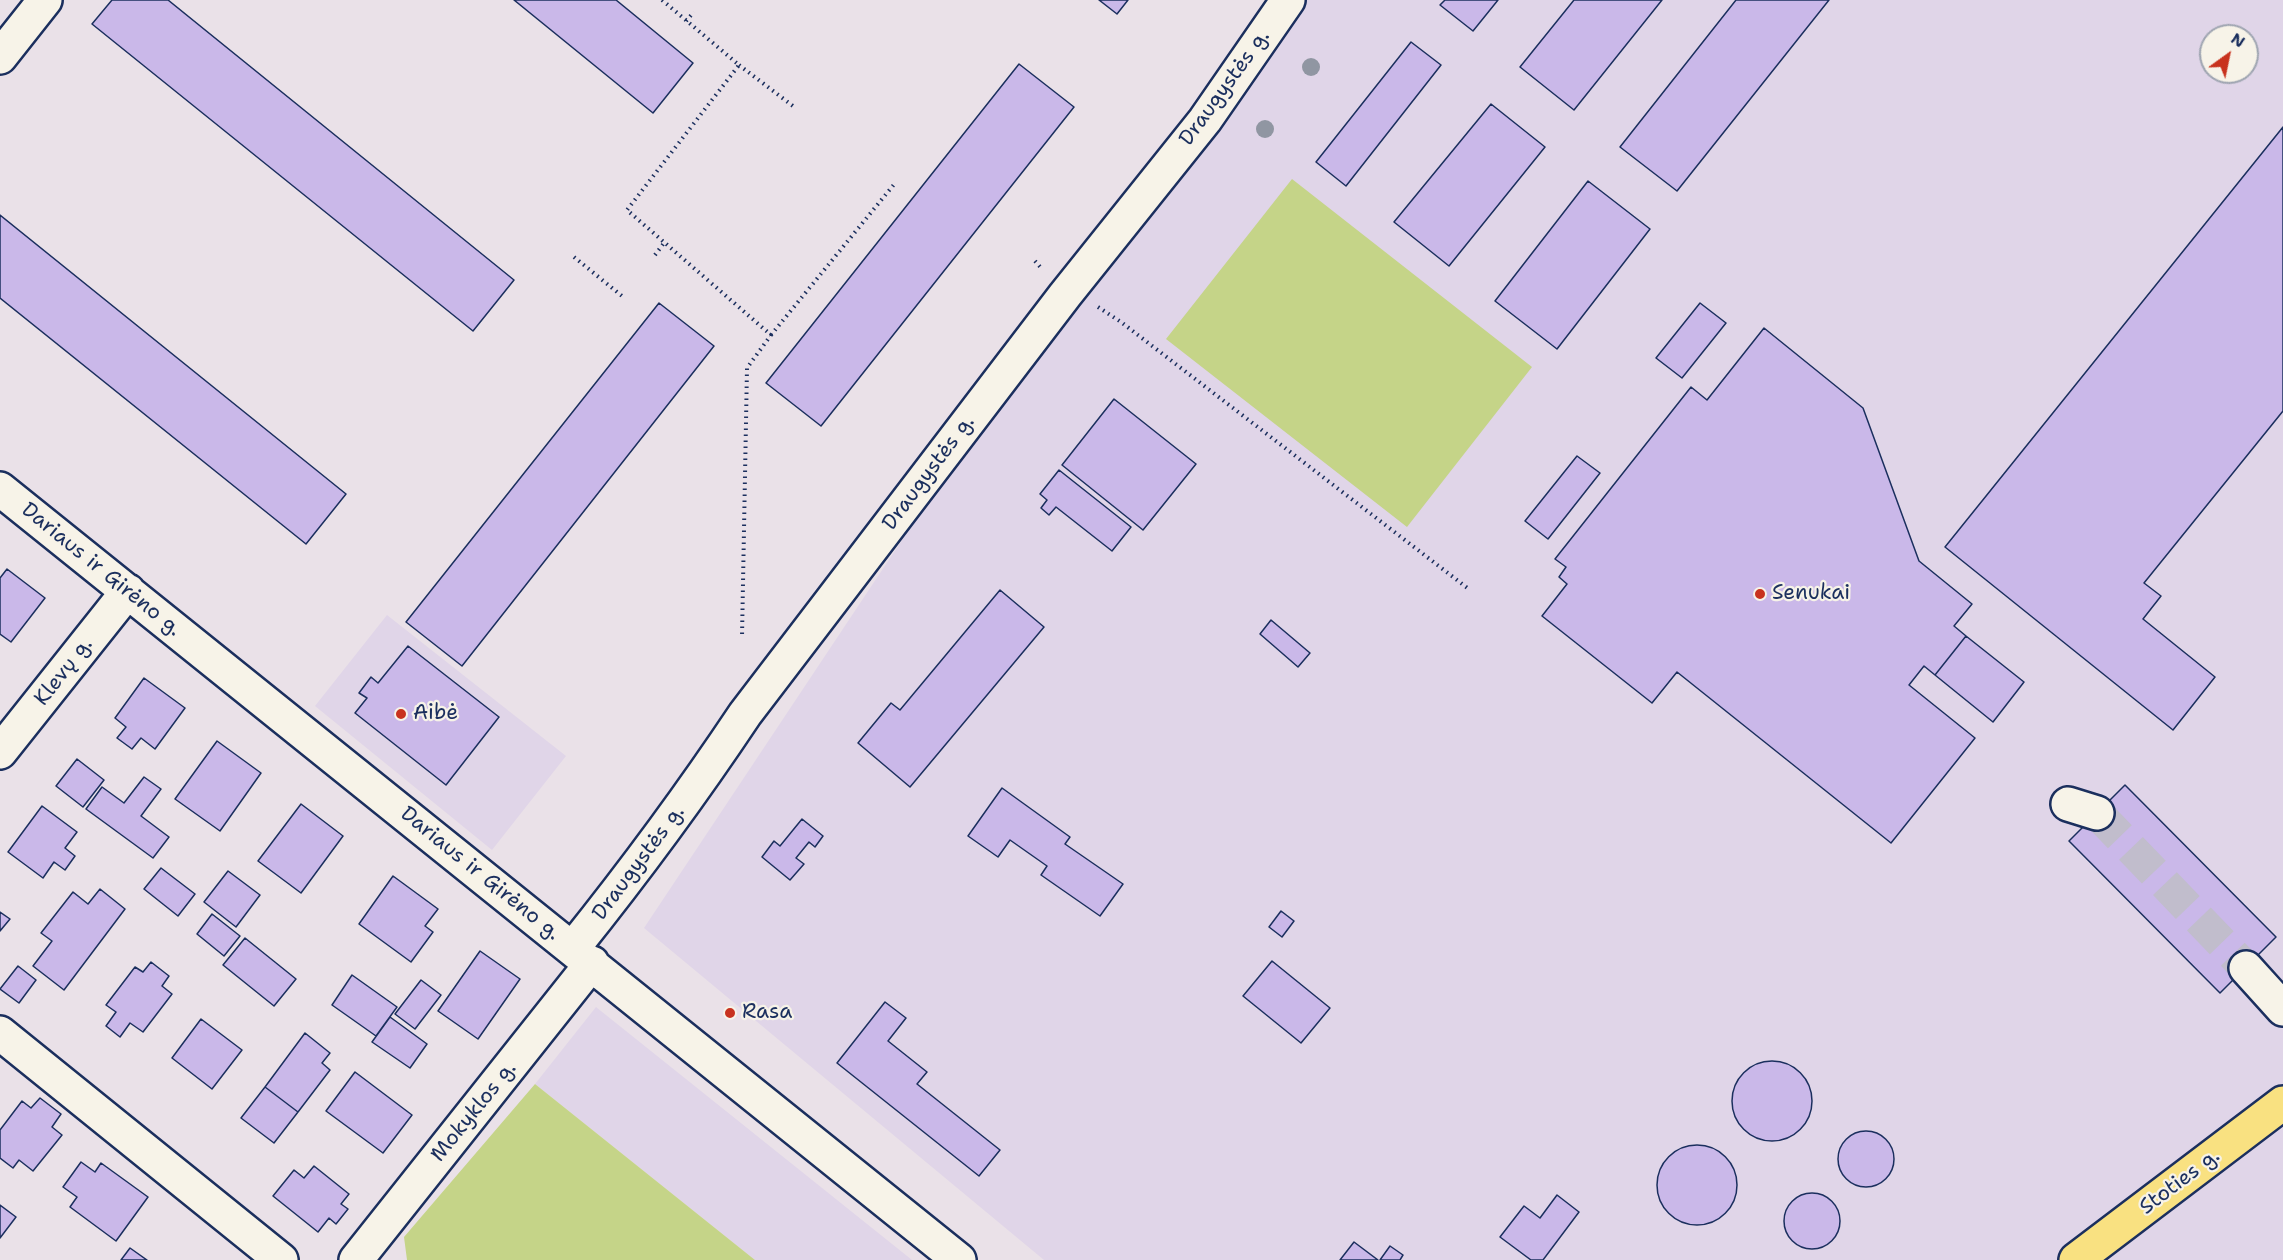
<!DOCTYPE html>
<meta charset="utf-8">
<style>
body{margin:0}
#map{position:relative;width:2283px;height:1260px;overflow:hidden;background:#eae1e8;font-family:"Shantell Sans",sans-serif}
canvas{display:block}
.north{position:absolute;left:2199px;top:24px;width:60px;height:60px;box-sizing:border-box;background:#f7f3e8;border:2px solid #9fa5b1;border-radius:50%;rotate:33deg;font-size:16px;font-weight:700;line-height:24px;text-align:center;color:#1b2f5e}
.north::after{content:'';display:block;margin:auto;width:21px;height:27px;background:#c8321e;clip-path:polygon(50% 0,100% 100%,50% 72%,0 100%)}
</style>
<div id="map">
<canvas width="2283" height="1260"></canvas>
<div class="north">N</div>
</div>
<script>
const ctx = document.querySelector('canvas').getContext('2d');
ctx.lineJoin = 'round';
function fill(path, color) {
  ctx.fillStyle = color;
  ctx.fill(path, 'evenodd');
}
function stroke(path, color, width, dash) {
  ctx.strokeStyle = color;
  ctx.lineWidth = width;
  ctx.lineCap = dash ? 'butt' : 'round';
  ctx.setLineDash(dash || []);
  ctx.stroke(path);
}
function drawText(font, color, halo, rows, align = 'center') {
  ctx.font = font + ' "Shantell Sans",sans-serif';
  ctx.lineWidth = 4.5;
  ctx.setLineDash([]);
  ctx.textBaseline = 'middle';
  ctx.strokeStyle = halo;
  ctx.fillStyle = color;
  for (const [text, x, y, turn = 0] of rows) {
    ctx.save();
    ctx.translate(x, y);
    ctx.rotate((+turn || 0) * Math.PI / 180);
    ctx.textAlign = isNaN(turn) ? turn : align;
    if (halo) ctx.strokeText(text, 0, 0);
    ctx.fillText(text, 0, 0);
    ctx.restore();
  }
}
fill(new Path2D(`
 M1288 0H2283V1260H1044L644 928 1065 295ZM2211 36H2247V72H2211Z
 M387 615 566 756 492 850 315 706Z
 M596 1007 912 1260H755L535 1084Z`), '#e0d5e8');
fill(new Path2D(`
 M1292 179 1532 367 1407 527 1166 339Z
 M535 1084 755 1260H407L404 1237Z`), '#c5d488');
const building = new Path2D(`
 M112 0H168L514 280 473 331 92 24Z
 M514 0H616L693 63 653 113Z
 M1099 0H1128L1117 14Z
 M1445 0H1498L1473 31 1440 5Z
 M1574 0H1662L1574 110 1520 67Z
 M1736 0H1829L1677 191 1620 147Z
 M1411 42 1441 65 1346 186 1316 162Z
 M1019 64 1074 107 821 426 766 383Z
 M1491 104 1545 147 1449 266 1394 222Z
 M2283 127V411L2144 583 2161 596 2143 619 2215 677 2173 730 1945 547Z
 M1588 181 1650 229 1557 349 1495 301Z
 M0 215 346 494 306 544 0 298Z
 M659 303 714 346 462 666 406 622Z
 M1700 303 1726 323 1682 378 1656 358Z
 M1764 328 1863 408 1919 561 1972 604 1954 626 1966 636 1935 675 1924 666 1909 685 1975 738 1891 843 1677 672 1652 703 1542 616 1567 584 1559 577 1566 567 1555 559 1691 387 1707 400Z
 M1114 399 1196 464 1143 530 1062 465Z
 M1577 456 1600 473 1548 539 1525 521Z
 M1059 470 1131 527 1112 551 1056 507 1049 515 1041 508 1047 500 1040 494Z
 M7 569 45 598 11 642 0 634V578Z
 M1000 590 1044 627 910 787 858 743 891 703 900 710Z
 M1271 620 1310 653 1298 667 1260 634Z
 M1966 636 2024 682 1993 722 1935 675Z
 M408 646 499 717 446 785 355 713 367 698 359 693 371 677 378 683Z
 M144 678 185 708 155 749 141 738 132 749 117 738 126 727 115 718Z
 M217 741 261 773 220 831 175 799Z
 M77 759 104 780 83 807 56 786Z
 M144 777 161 789 141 816 169 837 153 858 86 809 102 787 124 803Z
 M2125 785 2276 937 2220 993 2069 841Z
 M1002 788 1070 837 1065 844 1123 884 1100 916 1041 875 1047 866 1010 840 998 857 968 836Z
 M301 804 343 836 301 893 258 861Z
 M42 806 77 832 65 848 75 856 65 870 54 862 43 878 8 852Z
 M802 819 823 836 815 847 809 842 796 858 804 864 790 880 762 857 774 841 780 846Z
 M161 868 195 894 178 916 144 889Z
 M228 871 260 895 236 927 204 902Z
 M393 876 438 909 425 926 433 932 411 962 359 924Z
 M100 889 125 909 64 990 33 966 52 941 41 933 73 892 88 904Z
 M1281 911 1294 921 1282 937 1269 927Z
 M0 912 10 919 0 931Z
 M212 914 240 936 224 956 197 934Z
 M245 938 296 979 274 1006 223 965Z
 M480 951 520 979 478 1039 438 1011Z
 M1272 961 1330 1008 1301 1043 1243 996Z
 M151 962 169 976 162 986 172 994 143 1032 130 1023 120 1037 106 1026 116 1012 106 1005 135 967 143 972Z
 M18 966 36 980 19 1003 0 989Z
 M352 975 397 1007 376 1036 332 1005Z
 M421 980 441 995 415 1029 395 1014Z
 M885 1002 906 1018 888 1041 927 1072 917 1084 1000 1150 979 1176 837 1063Z
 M390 1017 427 1044 410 1068 372 1042Z
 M201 1019 242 1050 212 1089 172 1058Z
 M305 1033 330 1053 322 1063 330 1070 298 1112 265 1087Z
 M1732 1101a40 40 0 1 1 80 0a40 40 0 1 1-80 0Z
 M355 1072 412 1115 383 1153 326 1111Z
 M265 1087 298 1112 274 1143 241 1118Z
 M40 1098 61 1114 52 1127 62 1135 33 1171 19 1160 13 1168 0 1158V1130L22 1101 31 1108Z
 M1838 1159a28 28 0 1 1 56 0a28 28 0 1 1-56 0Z
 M1657 1185a40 40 0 1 1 80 0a40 40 0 1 1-80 0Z
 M81 1162 95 1172 101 1163 148 1197 116 1241 70 1207 77 1197 63 1187Z
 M314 1166 349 1194 341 1204 348 1209 336 1224 329 1218 318 1232 273 1196 294 1170 304 1178Z
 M1784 1221a28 28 0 1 1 56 0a28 28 0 1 1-56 0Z
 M1557 1195 1579 1212 1543 1260H1531L1500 1237 1524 1206 1540 1218Z
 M0 1205 16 1217 0 1238Z
 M1354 1242 1378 1260H1340Z
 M1390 1246 1403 1255 1400 1260H1380Z
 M130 1248 147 1260H121Z`);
fill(building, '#cab8e9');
stroke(building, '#1b2f5e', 1.5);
stroke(new Path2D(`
 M2097 813 2246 968`), '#c1bdcc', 33, [33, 16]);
const minor = new Path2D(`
 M0 57 45 0
 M0 489 959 1260
 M0 752 128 591
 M2068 804 2097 813
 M573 948C634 872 691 795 745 714L1065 295 1205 120 1288 0
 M2246 968 2283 1009
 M0 1033 281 1260
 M356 1260 592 963`);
const major = new Path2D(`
 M2076 1260 2283 1103`);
stroke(minor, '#1b2f5e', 38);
stroke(major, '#1b2f5e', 38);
stroke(new Path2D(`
 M662 0 739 65 627 210 771 335 747 368 742 637
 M686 21 694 12
 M739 65 793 106
 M655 255 664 243
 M574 257 622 296
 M1035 261 1042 269
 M1098 307 1121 322 1470 590
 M771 335 896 182`), '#1b2f5e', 4, [1.5, 4.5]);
stroke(minor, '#f7f3e8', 33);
stroke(major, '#f9e181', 33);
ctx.fillStyle = '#9096a2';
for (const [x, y] of [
 [1311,67],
 [1265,129]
]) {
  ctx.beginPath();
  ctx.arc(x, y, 9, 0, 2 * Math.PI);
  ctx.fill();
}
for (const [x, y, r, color] of [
 [1760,594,6,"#c8321e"],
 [401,714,6,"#c8321e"],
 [730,1013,6,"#c8321e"]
]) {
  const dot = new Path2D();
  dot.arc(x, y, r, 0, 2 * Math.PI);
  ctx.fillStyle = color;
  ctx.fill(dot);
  stroke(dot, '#f7f3e8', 2);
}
drawText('21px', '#1b2f5e', '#f7f3e8', [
 ["Draugystės g.",1225,88,-54],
 ["Draugystės g.",929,473,-53],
 ["Dariaus ir Girėno g.",101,570,39],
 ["Klevų g.",64,672,-52],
 ["Draugystės g.",639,863,-53],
 ["Dariaus ir Girėno g.",480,874,39],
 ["Mokyklos g.",474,1112,-51],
 ["Stoties g.",2180,1182,-37]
]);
drawText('21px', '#1b2f5e', '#f7f3e8', [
 ["Senukai",1772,594],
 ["Aibė",413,714],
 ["Rasa",742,1013]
], 'left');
</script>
